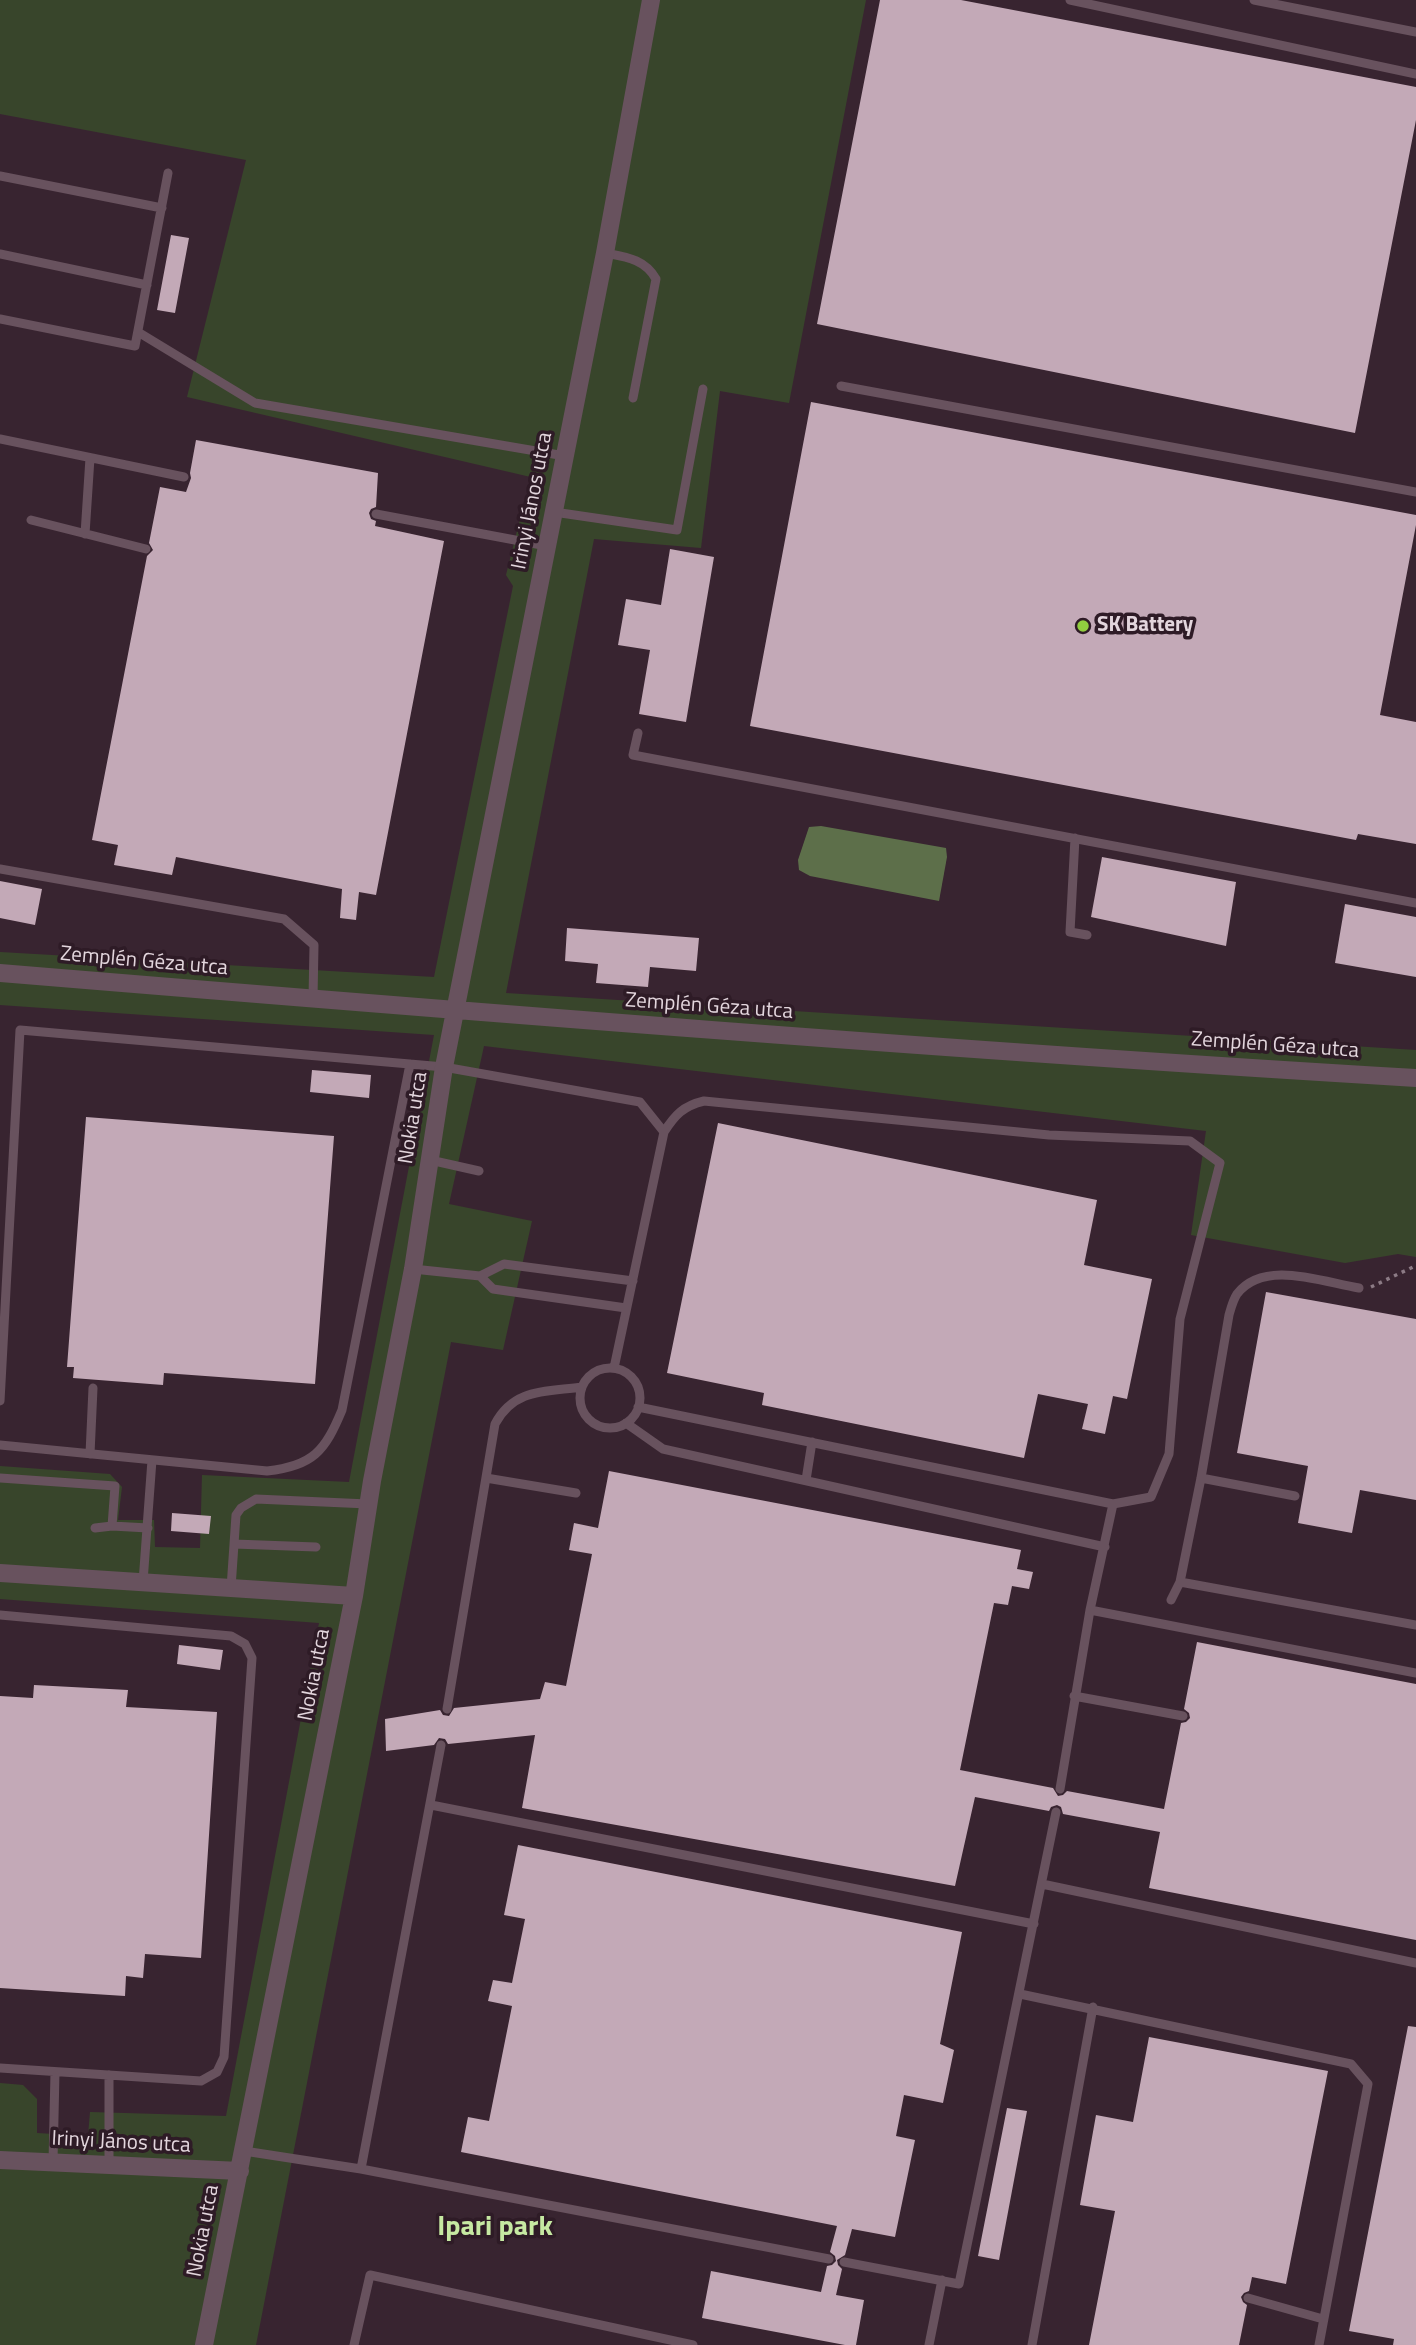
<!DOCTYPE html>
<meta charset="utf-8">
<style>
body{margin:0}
canvas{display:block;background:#382430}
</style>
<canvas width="1416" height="2345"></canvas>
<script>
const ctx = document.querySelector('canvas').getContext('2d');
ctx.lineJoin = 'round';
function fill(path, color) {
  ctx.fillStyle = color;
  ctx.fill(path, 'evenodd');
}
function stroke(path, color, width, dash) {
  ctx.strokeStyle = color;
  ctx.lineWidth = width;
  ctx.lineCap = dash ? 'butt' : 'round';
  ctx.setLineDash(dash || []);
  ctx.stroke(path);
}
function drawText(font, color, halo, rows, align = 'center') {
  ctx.font = font + ' "Titillium Web",sans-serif';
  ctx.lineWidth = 7;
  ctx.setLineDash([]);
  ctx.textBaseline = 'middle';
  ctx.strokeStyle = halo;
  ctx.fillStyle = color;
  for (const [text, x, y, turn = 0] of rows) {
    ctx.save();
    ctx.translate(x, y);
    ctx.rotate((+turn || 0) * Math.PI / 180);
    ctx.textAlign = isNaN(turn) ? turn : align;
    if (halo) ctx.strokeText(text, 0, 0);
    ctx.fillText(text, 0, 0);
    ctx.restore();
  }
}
fill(new Path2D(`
 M0 0H866L789 403 720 391 701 548 594 539 506 993 1416 1050V1257L1398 1254 1345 1263 1191 1235 1206 1131 484 1046 449 1204 532 1221 503 1350 451 1342 256 2345H0V2083L23 2085 37 2099V2133L88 2136 90 2112 226 2116 319 1623 0 1599V1466L110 1474 122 1487 118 1520H154L155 1547 200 1548 202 1475 349 1482 434 1035 0 1005V952L434 977 513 586 506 575 520 519 530 512 535 478 187 397 246 160 0 114Z`), '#38452b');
fill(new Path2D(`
 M821 826 946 848 947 857 939 901 810 876 799 870 798 860 809 827Z`), '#5d6f4a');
fill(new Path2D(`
 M880 0H961L1416 87V120L1355 433 817 324Z
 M171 235 189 238 175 313 157 310Z
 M811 402 1416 515V525L1380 715 1416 722V844L1358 834 1356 840 750 726Z
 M196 440 378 473 376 507 371 509 369 513 371 519 376 521 375 526 444 541 376 895 359 892 356 920 340 918 342 889 176 857 172 875 114 865 118 845 92 840 147 556 153 550 149 543 160 487 186 492 191 478 190 473Z
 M670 549 714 557 686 722 639 714 650 650 618 645 626 599 661 605Z
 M1102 857 1236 882 1226 946 1091 917Z
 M0 881 42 889 35 925 0 918Z
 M1345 904 1416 917V977L1335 963Z
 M567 928 699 938 696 971 650 967 648 987 596 983 598 964 565 961Z
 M312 1070 371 1075 369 1098 310 1092Z
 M86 1117 334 1136 315 1384 164 1373 163 1385 73 1378 74 1367H67Z
 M718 1123 1097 1200 1084 1265 1152 1279 1127 1399 1113 1396 1105 1434 1082 1429 1088 1404 1038 1394 1024 1458 762 1405 764 1393 667 1373Z
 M1266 1292 1416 1319V1500L1360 1490 1352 1533 1298 1523 1308 1466 1237 1453Z
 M609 1471 1021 1550 1017 1569 1033 1572 1029 1589 1012 1586 1008 1605 994 1603 960 1770 1053 1788 1058 1796 1063 1795 1067 1791 1164 1809 1181 1723 1186 1722 1190 1718 1189 1713 1184 1709 1197 1642 1416 1684V1940L1149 1888 1160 1832 1063 1814 1061 1807 1057 1805 1051 1807 1049 1811 975 1797 955 1886 522 1808 535 1735 448 1744 445 1739 439 1738 434 1745 386 1751 385 1719 440 1710 443 1715 449 1716 454 1708 540 1699 545 1682 566 1686 592 1554 569 1550 574 1523 598 1528Z
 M172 1513 211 1516 209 1534 171 1531Z
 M179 1645 223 1650 220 1670 177 1664Z
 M34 1685 128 1690 126 1707 217 1712 201 1958 145 1954 143 1978 126 1976 125 1996 0 1988V1696L33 1698Z
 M518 1845 962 1932 940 2044 954 2050 943 2103 904 2095 896 2136 915 2140 895 2237 852 2229 845 2255 837 2260 838 2265 842 2269 836 2295 864 2300 856 2345H845L702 2318 711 2271 821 2292 827 2266 832 2265 836 2261 835 2256 830 2252 837 2226 461 2152 468 2117 489 2121 512 2006 488 2001 493 1980 512 1983 525 1919 504 1915Z
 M1408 2026 1416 2027V2345H1393L1394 2339 1349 2331Z
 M1149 2037 1328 2071 1286 2284 1252 2277 1249 2291 1244 2293 1241 2297 1243 2302 1247 2305 1239 2345H1089L1115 2211 1080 2205 1096 2115 1133 2122Z
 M1007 2108 1027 2111 999 2260 978 2256Z`), '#c3a9b7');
stroke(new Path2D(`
 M1371 1287 1413 1267H1416`), '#8c7b85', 3.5, [3.5, 5]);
stroke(new Path2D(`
 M1070 0 1416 74
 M1254 0 1416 32
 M0 176 162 208
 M605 253C626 257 645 259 656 279L633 398
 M0 254 147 285
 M0 319 135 346 168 173
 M138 332 255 403 565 456
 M841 386 1416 492
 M0 439 184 477
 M554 512 677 530 703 389
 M376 514 547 546
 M31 520 146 549
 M85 534 90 458
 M638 733 633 755 1416 903
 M1075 838 1070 932 1087 935
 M0 869 284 919 314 945 313 999
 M430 1160 479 1171
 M413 1269 480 1276 504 1264 633 1281
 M480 1276 493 1289 626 1308
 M614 1368 664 1132C675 1115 683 1106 704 1101L1049 1135 1190 1141 1220 1163 1180 1319 1169 1454 1151 1497 1113 1504 1090 1610 1060 1789
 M580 1398a30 30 0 1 1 60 0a30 30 0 1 1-60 0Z
 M0 1401 20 1030 444 1067 640 1102 664 1132
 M638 1407 1113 1504
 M626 1423 663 1449 1105 1547
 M0 1445 267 1471C313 1466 325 1451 342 1410L410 1064
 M90 1454 93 1388
 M0 1478 115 1486 112 1526 148 1528
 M486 1478 576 1493
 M1201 1478 1295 1496
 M806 1480 812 1442
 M95 1528 112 1526
 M234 1544 316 1547
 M143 1582 152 1460
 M1180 1582 1416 1625
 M231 1588 236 1515 241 1508 256 1499 368 1504
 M1171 1600 1180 1582 1201 1478 1229 1315C1231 1308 1233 1300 1237 1294 1264 1259 1322 1282 1359 1288
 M1090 1610 1416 1673
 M0 1615 231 1636 245 1644 252 1658 224 2057 217 2072 201 2081 0 2068
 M1074 1696 1183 1716
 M447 1709 495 1424C514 1388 546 1392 582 1387
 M431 1805 1034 1924
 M1042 1884 1416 1963
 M1020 1994 1351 2064 1368 2084 1319 2345
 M109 2075V2165
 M244 2151 361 2169 829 2259
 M53 2162 55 2072
 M361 2169 441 1745
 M844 2262 959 2284 1056 1812
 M1248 2298 1323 2319
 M354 2345 370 2275 693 2345
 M929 2345 942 2280
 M1032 2345 1093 2007`), '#68525e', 9);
stroke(new Path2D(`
 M0 973C472 1012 944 1050 1416 1078
 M0 1573 354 1596
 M0 2160 240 2171
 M204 2345 354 1596 372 1481 413 1269 444 1067 605 253 651 0`), '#68525e', 18);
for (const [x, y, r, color] of [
 [1083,626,7,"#91cd3f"]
]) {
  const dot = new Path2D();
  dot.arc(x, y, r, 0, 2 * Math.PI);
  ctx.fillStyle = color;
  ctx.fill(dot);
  stroke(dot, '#2e1b26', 2.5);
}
drawText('21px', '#e3d6dd', '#2e1b26', [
 ["Irinyi János utca",533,501,-79],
 ["Zemplén Géza utca",144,962,5],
 ["Zemplén Géza utca",709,1007,4],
 ["Zemplén Géza utca",1275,1046,4],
 ["Nokia utca",414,1118,-81],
 ["Nokia utca",315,1675,-79],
 ["Irinyi János utca",121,2143,3],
 ["Nokia utca",204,2231,-79]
]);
drawText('bold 21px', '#e3d6dd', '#2e1b26', [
 ["SK Battery",1097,626]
], 'left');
drawText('bold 28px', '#c6e9a2', '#2e1b26', [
 ["Ipari park",495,2228]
]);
</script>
